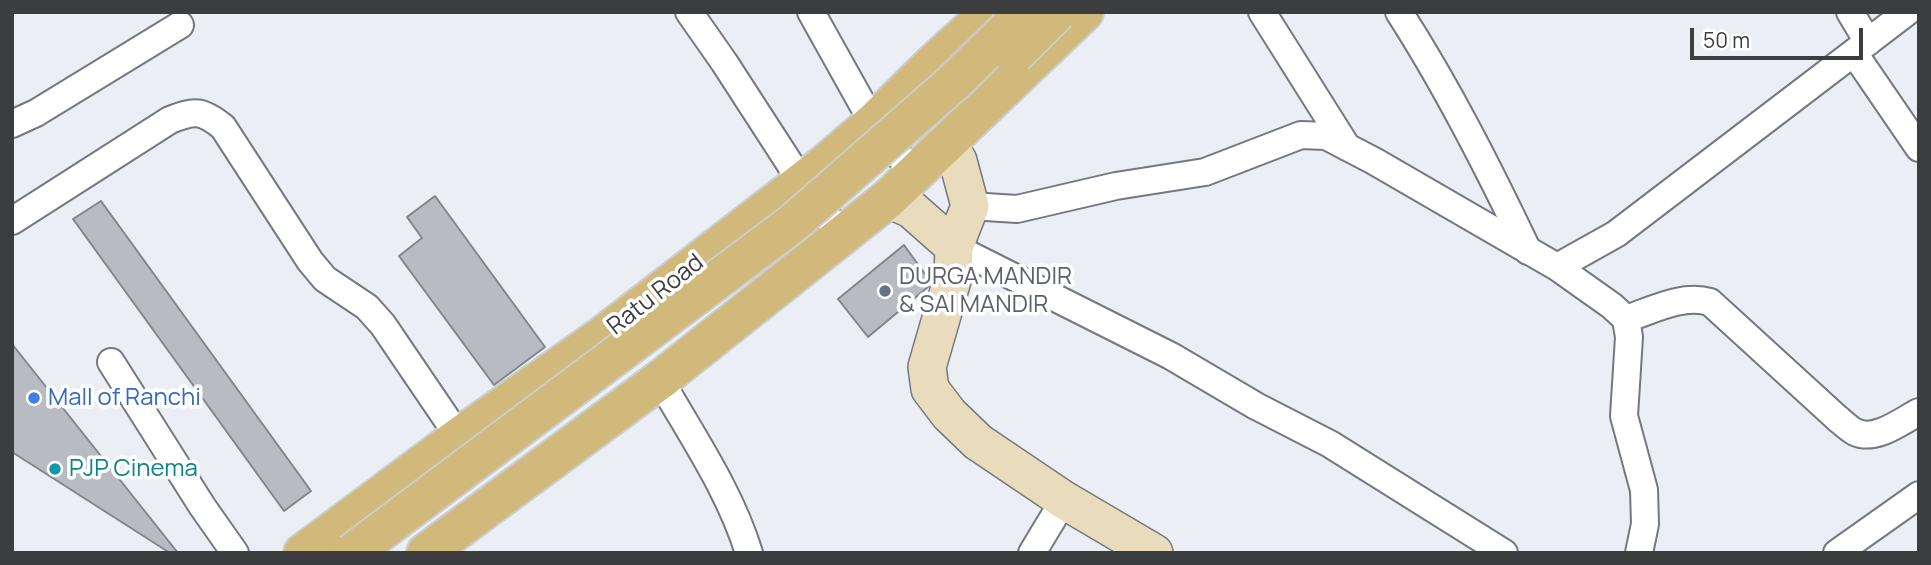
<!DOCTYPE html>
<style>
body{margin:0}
#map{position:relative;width:1931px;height:565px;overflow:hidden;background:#ebeff5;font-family:Manrope,sans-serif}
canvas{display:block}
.frame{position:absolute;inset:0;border:14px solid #3b3d3f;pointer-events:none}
.scale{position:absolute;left:1690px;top:28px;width:173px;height:32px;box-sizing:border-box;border:4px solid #3b3d3f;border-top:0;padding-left:9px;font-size:21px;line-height:24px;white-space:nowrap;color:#3b3d3f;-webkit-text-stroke:5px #fff;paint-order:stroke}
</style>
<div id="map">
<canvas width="1931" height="565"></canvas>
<div class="frame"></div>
<div class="scale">50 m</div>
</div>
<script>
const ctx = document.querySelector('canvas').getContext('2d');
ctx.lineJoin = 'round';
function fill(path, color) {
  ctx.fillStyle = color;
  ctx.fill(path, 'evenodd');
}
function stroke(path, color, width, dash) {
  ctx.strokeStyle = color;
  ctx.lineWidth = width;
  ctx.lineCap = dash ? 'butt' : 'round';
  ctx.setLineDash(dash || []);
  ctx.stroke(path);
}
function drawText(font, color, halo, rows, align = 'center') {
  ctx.font = font + ' Manrope,sans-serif';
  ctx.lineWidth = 7;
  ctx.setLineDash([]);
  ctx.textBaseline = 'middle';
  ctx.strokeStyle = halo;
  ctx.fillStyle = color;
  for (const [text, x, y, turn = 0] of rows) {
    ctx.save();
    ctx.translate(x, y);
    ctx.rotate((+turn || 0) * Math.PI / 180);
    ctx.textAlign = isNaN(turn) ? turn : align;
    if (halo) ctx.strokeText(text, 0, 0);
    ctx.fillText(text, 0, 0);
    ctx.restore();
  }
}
const building = new Path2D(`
 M435 196 545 347 494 385 399 256 422 238 407 217Z
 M101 201 311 491 284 511 73 219Z
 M904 245 930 281 928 287 868 337 838 299Z
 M12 344 178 553H170L12 452Z`);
fill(building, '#b8bbc1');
stroke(building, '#82858b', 2);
const street = new Path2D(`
 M689 12 724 62 790 164 799 183 842 234
 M811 12 873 123 914 174
 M1262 12 1347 147
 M1399 12C1448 88 1489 169 1528 251
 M1850 12 1868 42
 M1854 53 1919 148
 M12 124 36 113 180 25
 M970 206 1017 209 1116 186 1205 172 1301 135 1326 136 1374 161 1557 267 1612 306 1626 319 1629 337 1624 416 1644 490 1645 524 1639 553
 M12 221 170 120C195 110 202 110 223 127L310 261 325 279 367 307 383 325 459 437
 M954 247 1171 356 1256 406 1330 444 1504 553
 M1557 267 1616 234 1907 12
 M1626 319C1653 310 1682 294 1710 302L1837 418C1842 422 1849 429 1855 432 1876 442 1901 421 1919 412
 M111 362 202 506 235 553
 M660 380C692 436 730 491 749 553
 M1032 553 1064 500
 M1837 553 1919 495`);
const secondary = new Path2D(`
 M946 142 958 161 970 206 954 247 953 277 927 367 930 389 949 414 978 442 1064 500 1154 553
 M888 199 911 209 954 247`);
const primary = new Path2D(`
 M303 553 459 437 601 337 824 165 873 123 935 62 990 12
 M426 553 660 380 888 199 1084 12`);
stroke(street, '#75787e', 30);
stroke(secondary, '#75787e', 40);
stroke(primary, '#cccdcd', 42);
stroke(street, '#fff', 26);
stroke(secondary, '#e8dcbd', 37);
stroke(primary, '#d0b97a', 38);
const primaryBridge = new Path2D(`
 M1014 55 1057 12
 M352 553 793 223 954 82 1025 12`);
stroke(primaryBridge, '#cccdcd', 42, []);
stroke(primaryBridge, '#d0b97a', 38);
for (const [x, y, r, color] of [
 [885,291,7,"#6b7280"],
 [34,398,7,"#3f7fe0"],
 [55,469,7,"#0f9aa8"]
]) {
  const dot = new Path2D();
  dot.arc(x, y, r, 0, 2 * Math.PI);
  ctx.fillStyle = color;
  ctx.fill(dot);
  stroke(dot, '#fff', 2.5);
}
drawText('24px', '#5b616d', '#fff', [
 ["DURGA MANDIR",899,277],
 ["& SAI MANDIR",899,305]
], 'left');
drawText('24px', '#3b3d3f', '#fff', [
 ["Ratu Road",656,295,-38]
]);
drawText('24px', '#366cbe', '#fff', [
 ["Mall of Ranchi",48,398]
], 'left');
drawText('24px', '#0d838f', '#fff', [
 ["PJP Cinema",69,469]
], 'left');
</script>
